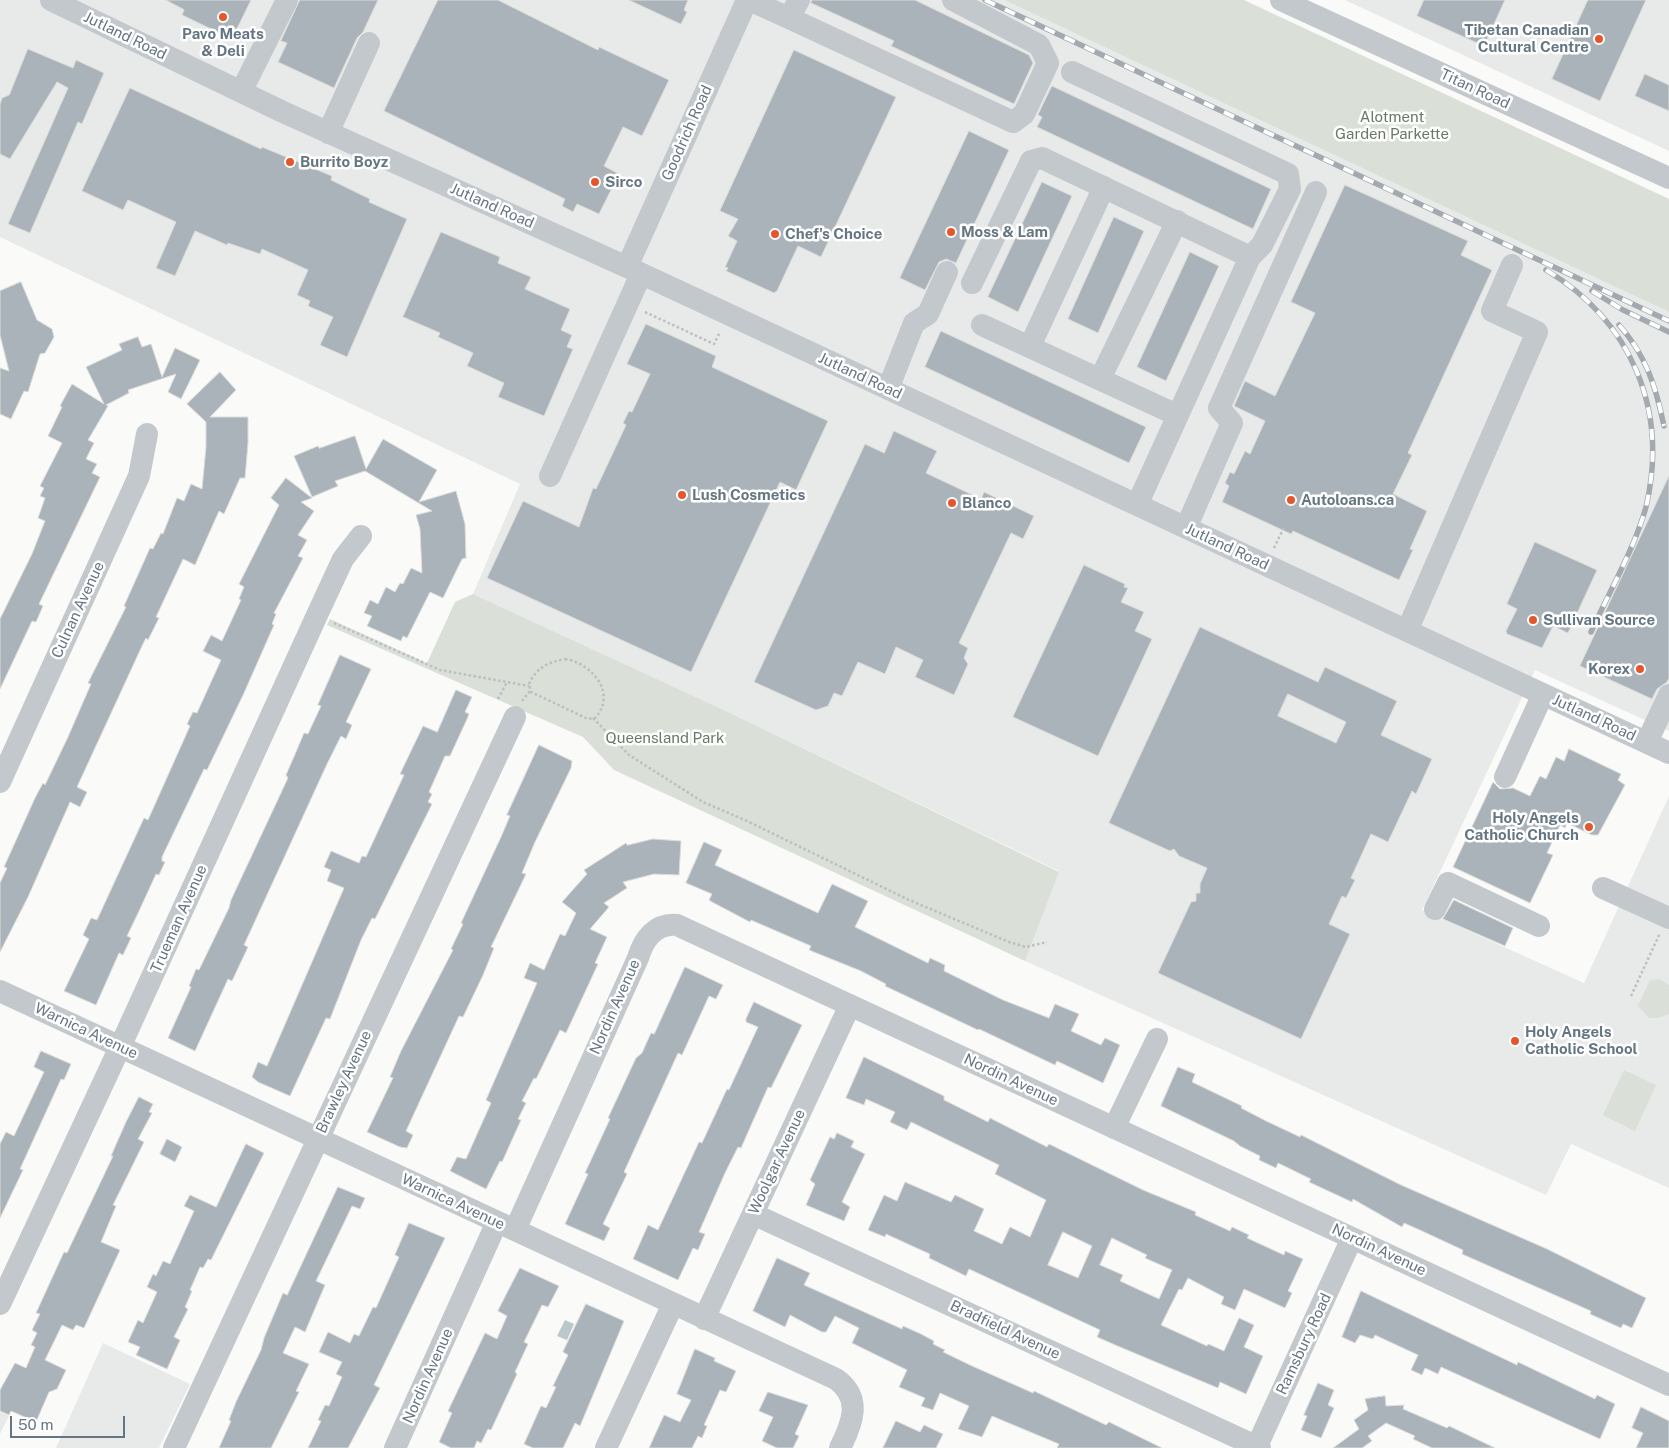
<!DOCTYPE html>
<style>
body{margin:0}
#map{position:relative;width:1669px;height:1448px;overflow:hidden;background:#fafaf8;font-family:"Public Sans",sans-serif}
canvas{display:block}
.scale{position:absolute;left:10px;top:1416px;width:115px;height:22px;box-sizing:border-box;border:2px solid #657683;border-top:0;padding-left:6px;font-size:15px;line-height:18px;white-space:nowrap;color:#657683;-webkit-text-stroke:4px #fff;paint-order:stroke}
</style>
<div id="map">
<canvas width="1669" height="1448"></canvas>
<div class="scale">50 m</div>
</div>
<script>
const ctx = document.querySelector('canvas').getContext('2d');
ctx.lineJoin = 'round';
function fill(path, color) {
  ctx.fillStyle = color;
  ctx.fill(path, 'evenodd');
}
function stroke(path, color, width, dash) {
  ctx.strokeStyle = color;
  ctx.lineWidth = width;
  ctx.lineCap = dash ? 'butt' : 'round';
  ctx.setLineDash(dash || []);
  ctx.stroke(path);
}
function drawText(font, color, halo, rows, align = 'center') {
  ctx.font = font + ' "Public Sans",sans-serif';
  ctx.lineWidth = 5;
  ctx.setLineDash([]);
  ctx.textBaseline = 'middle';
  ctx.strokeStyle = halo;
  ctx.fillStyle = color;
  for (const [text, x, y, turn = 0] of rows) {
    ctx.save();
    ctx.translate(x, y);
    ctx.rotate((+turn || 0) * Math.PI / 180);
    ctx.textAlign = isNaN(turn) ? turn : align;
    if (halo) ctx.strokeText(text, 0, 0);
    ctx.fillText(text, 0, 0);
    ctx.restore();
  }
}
fill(new Path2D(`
 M0 0H1004L1669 312V731L1535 670 1422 910 1584 983 1669 796V1188L1571 1144 1546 1195 1025 961 1059 871 724 710 473 594 520 484 0 237Z
 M1345 0H1669V151Z
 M103 1343 190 1384 159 1448H56Z
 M0 1412 9 1416 0 1434Z`), '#e8e9e9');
fill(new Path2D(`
 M1004 0H1244L1669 199V312Z
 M473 594 724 710 1059 872 1025 961 614 770 583 737 327 625 330 619 427 663 455 602Z
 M1659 979 1669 985V1014L1658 1018H1649L1638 1006 1650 980Z
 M1624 1070 1656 1085 1635 1131 1603 1115Z`), '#dadfd7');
fill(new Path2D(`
 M565 1320 574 1324 567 1340 557 1336Z`), '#bbc7cb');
const building = new Path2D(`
 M166 0H251L232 39 182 15 184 10Z
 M300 0H378L363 32 357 38 334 88 278 62 287 43 281 41Z
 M438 0H498L598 50 599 47 669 80 642 136 623 127 604 166 619 174 599 214 577 204 573 212 562 206 565 199 384 111Z
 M629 0H688L684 10 687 12 681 24Z
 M812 0H915L1029 55 1033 63 1014 104 891 46 894 41 811 3Z
 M1424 0H1505L1484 46 1417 16Z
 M1588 0H1646L1600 101 1552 79Z
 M28 49 73 68 76 60 104 73 82 124 78 122 30 233 8 224 68 88 57 82 10 159 0 154V104L2 98 9 95Z
 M794 50 896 97 821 257 798 246 777 291 774 293 726 271 728 268 725 267 737 241 728 236 738 219 720 211Z
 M1645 74 1669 85V111L1635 96Z
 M1052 86 1271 189 1253 229 1037 127 1042 117 1038 115Z
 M130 88 261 149 262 147 332 176 331 180 370 199 369 202 407 219 347 357 320 345 333 317 308 306 310 301 297 295 308 270 262 249 260 254 228 243 227 245 195 231 175 276 156 268 176 222 128 200 123 210 82 191Z
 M969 131 1009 150 956 263 946 259 939 262 925 290 900 278Z
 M1042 182 1072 196 1018 312 988 297Z
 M1345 185 1468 241 1461 255 1492 270 1408 453 1412 455 1393 494 1427 511 1410 549 1413 550 1399 580 1293 531 1291 534 1222 502 1229 486 1225 483 1230 472 1234 474 1245 451 1250 454 1265 421 1234 406 1245 381 1275 396 1315 313 1291 302Z
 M1114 217 1144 231 1098 333 1068 319Z
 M441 232 500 257 498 263 531 277 525 289 570 309 561 330 572 335 567 347 573 349 544 416 498 397 504 383 467 366 473 353 438 337 440 333 403 317Z
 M1190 252 1219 266 1166 381 1137 367Z
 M21 282 37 320 52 329 54 337 45 353 40 354 28 392 24 391 11 419 0 414V368L9 371 0 335V291Z
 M646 324 716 356 712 367 828 421 796 490 780 482 691 672 487 578 523 501 579 527 593 488 596 489 626 425 623 423 629 411 632 412 650 374 627 364Z
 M941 331 1146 427 1129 463 925 367Z
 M138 337 142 347 151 344 162 377 175 348 200 360 181 399 168 392 176 374 128 390 129 393 106 405 108 406 88 440 94 443 86 459 97 464 92 473 100 477 39 604 43 606 36 622 32 621 0 689V619L32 554 45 521 38 518 45 498 40 496 44 488 40 486 62 443 48 436 62 407 60 406 72 384 104 404 86 367 122 350 119 344Z
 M220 372 236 390 210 417H248V443L245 478H240L224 514 219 511 195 565 183 559 156 617 159 618 148 640 146 638 142 646 77 787 87 792 80 807 70 802 28 897 0 952V883L7 868 4 867 35 798 43 783 45 785 68 737 91 684 88 683 126 607 124 606 150 548 153 549 161 533 163 534 177 498 184 501 191 484 202 489 206 447V422L187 404Z
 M894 431 937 451 926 473 981 499 984 492 1034 516 1023 539 1011 533 959 643 968 648 964 658 968 664 954 695 915 677 923 660 896 647 885 674 858 662 842 696 834 693 828 706 816 710 754 682 865 444 884 453Z
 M355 436 366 469 383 439 437 470 419 502 456 491 465 524 466 558 462 559 443 598 430 592 407 638 403 636 401 641 367 626 372 616 364 613 370 600 378 604 386 587 395 592 400 583 403 584 411 568 422 573 420 529 416 515 432 511 365 471 335 481 338 486 312 497 294 456 318 446 319 448Z
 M1669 476V678L1667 682 1657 689 1652 699 1580 666Z
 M286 478 312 498 301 502 314 511 298 535 307 540 298 556 303 558 274 613 276 614 272 624 274 625 244 693 207 770 204 769 162 857V861L165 862 159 875 156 874 139 911 127 936 131 938 123 955 119 953 96 1005 64 991 89 939 83 935 91 918 97 920 144 818 148 820 190 726 187 724 193 712 197 713 221 660 203 651 211 635 222 641 241 600 239 599 244 587 239 584 279 505 271 498Z
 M1535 542 1597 570 1568 633 1553 626 1542 648 1507 634 1506 631 1517 609 1507 604Z
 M1084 565 1125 584 1124 587 1128 588 1121 602 1144 612 1135 631 1152 639 1098 756 1013 717Z
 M1200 627 1318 682 1325 667 1397 701 1381 735 1432 759 1416 794 1412 791 1388 842 1371 834 1351 878 1355 880 1346 898 1342 896 1329 924 1350 934 1301 1039 1158 973 1191 902 1196 901V893H1200V884L1207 868 1179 856 1174 849 1170 851 1109 823ZM1288 694 1346 722 1336 743 1278 716Z
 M340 655 371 669 346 722 352 725 346 739 341 736 327 764 244 945 248 947 232 981 228 979 195 1051 168 1038 191 987 189 986 196 969 199 970 229 908 231 900 288 778 286 775 296 752 304 733 308 734 321 706 318 705Z
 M456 690 472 697 465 712 469 714 467 719 450 756H445L429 792 432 794 428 802 432 804 375 919 372 918 361 940 330 1019 326 1018 290 1096 258 1082 252 1077 258 1062 267 1066 344 888 327 881 331 870 324 867 331 851 359 863 362 856 366 857 404 775 400 774 423 726 437 732Z
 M539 745 572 761 571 768 535 842 522 873 526 874 491 947 494 948 483 975 463 1017 459 1016 406 1131 413 1135 407 1148 400 1147 367 1132 393 1078 390 1077 401 1051 453 950 451 949 463 924 461 923 501 837 510 816 507 815Z
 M1569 749 1621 774 1618 780 1625 785 1598 835H1592L1567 823 1565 828 1560 825 1547 853 1553 855 1530 903 1453 867 1493 782 1500 789 1513 788 1530 796 1540 776 1546 779 1556 757 1564 761Z
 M653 839 681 841 679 875 654 874 623 882 627 888 604 903 609 907 590 929 607 937 595 963 598 964 566 1033 560 1030 536 1079 534 1078 522 1101 526 1103 518 1119 521 1120 502 1162 500 1161 486 1189 450 1171 457 1157 466 1159 491 1103 486 1100 537 983 524 978 530 963 544 970 560 934 565 936 576 913 562 902 587 874 584 870 626 843 627 845Z
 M704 842 722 850 715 865 818 913 832 884 868 901 855 927 928 963 930 958 945 965 944 971 1003 1000 1049 1018 1055 1004 1079 1014 1071 1031 1101 1045 1105 1038 1120 1045 1103 1083 1057 1061 1055 1065 979 1029 978 1030 885 986 886 984 861 971 809 950 811 946 751 920 750 922 712 902 709 900 712 894 686 883Z
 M1454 900 1513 928 1505 946 1443 919Z
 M685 967 723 985 716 999 709 996 682 1055 678 1053 624 1172 627 1174 603 1224 610 1228 604 1241 565 1224 588 1174 585 1173 610 1119 608 1118 636 1058 642 1053 651 1033 654 1034Z
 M754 1002 802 1025 771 1088 768 1087 741 1148 738 1147 725 1173 699 1232 705 1234 698 1250 693 1248 678 1280 633 1259 648 1225 658 1230 699 1142 702 1143 727 1089 729 1090 758 1027 746 1022V1019Z
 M41 1051 71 1064 64 1080 61 1079 20 1169 23 1170 0 1218V1144L6 1132 14 1136 44 1072 34 1067Z
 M864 1057 944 1096V1100L988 1122 990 1118 1047 1147 1049 1144 1143 1190 1196 1212 1195 1215 1230 1231 1232 1227 1249 1235 1247 1238 1284 1255 1285 1251 1303 1259 1288 1291 1292 1293 1285 1308 1244 1289 1235 1310 1221 1304 1224 1297 1188 1278 1182 1290 1179 1289 1161 1325 1207 1346 1208 1344 1224 1351 1239 1318 1254 1325 1244 1347 1263 1356 1246 1394 1220 1382 1218 1388 1120 1347 1097 1337 1100 1330 969 1269 966 1276 929 1258 930 1254 921 1250 886 1234 885 1237 868 1230 884 1195 897 1201 905 1182 951 1202 955 1195 984 1209 974 1231 1002 1244 1010 1227 1030 1237 1046 1200 995 1174 999 1165 911 1122 907 1130 890 1122 895 1112 866 1099 864 1105 846 1098ZM1063 1232 1092 1246 1078 1278 1048 1265ZM1112 1238 1147 1255 1145 1258 1172 1270 1159 1299 1120 1281 1123 1275 1100 1265Z
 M1178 1067 1195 1074 1192 1082 1242 1106 1241 1108 1266 1121 1300 1137 1301 1135 1401 1185 1547 1249 1646 1298 1632 1328 1623 1324 1621 1328 1590 1314 1591 1311 1462 1254 1463 1250 1422 1231 1404 1223 1402 1227 1353 1199 1352 1202 1309 1182 1311 1179 1278 1163 1276 1168 1259 1160 1260 1156 1240 1146 1234 1141 1161 1106Z
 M139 1097 153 1104 149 1112 152 1113 138 1139 144 1142 113 1205 116 1206 101 1242 120 1250 84 1328 76 1325 73 1330 62 1325 45 1360 66 1370 57 1389 49 1392 36 1422 11 1411 9 1415 0 1411V1390L15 1363 26 1368 35 1347 31 1345 37 1333 32 1330 40 1314 36 1313 64 1252 67 1253 113 1156H111L126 1122Z
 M837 1133 854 1141 851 1147 865 1154 842 1202 850 1207 844 1221 806 1205 815 1184 810 1180 830 1137 834 1139Z
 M167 1139 182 1147 175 1162 160 1154Z
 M246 1144 264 1153 211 1260 208 1259 203 1268 200 1267 190 1290 192 1291 185 1307 188 1309 174 1337 180 1340 167 1369 136 1355 140 1347 128 1342 138 1320 143 1323 157 1292 147 1287 153 1274 156 1276 163 1261 170 1264 194 1211 184 1206 190 1195 216 1207Z
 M338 1187 365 1198 360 1209 352 1206 316 1281 325 1285 305 1332 295 1327 283 1353 309 1364 296 1391 299 1392 271 1448H219L231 1421 229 1420 236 1402 261 1350 264 1338 283 1293 287 1295Z
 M409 1223 445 1238 374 1385 380 1388 348 1448H308L321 1421 318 1420 325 1405 329 1406 342 1377 336 1374 342 1362 319 1352 328 1332 350 1343 354 1334 359 1336 373 1307 376 1308 399 1257 395 1255Z
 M777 1258 810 1273 804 1285 902 1329 903 1326 921 1334 934 1341 933 1344 945 1350 943 1352 972 1366 1033 1393 1034 1391 1106 1425 1109 1422 1162 1448H1057L1059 1444 992 1416 982 1437 958 1429 969 1406 940 1393 933 1410 921 1406 925 1398 899 1387 907 1370 852 1343 859 1328 835 1316 826 1332H822L790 1315 785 1327 753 1311Z
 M520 1268 559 1286 548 1307 542 1305 524 1342 528 1344 515 1372 517 1374 491 1430 488 1429 481 1443 477 1441 474 1448H451L439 1442 452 1413 448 1411 485 1333 497 1339 507 1316 498 1311Z
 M1361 1291 1517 1365 1518 1362 1595 1399 1597 1395 1615 1404 1600 1439 1441 1367 1438 1374 1425 1368 1422 1375 1411 1370 1418 1355 1375 1335 1373 1339 1360 1335 1355 1343 1342 1337Z
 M586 1304 624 1321 580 1426 575 1423 563 1448H533L524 1444 541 1406 546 1408 556 1387 553 1386 568 1355 563 1352Z
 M695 1349 715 1358 714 1361 736 1371 726 1392 720 1390 704 1425 707 1426 702 1438 698 1436 692 1448H649L664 1415 680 1422 691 1400 677 1394Z
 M1318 1383 1334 1390 1328 1405 1334 1408 1321 1438 1301 1430 1307 1416 1304 1415Z
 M768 1392 808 1405 795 1434 799 1436 793 1448H777L762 1441 773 1417 759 1411Z
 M1385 1396 1386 1406 1404 1405 1403 1409 1447 1428 1449 1426 1495 1448H1432L1413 1439 1415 1436 1386 1423 1368 1436 1372 1441 1362 1448H1333L1359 1429 1354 1420 1368 1410 1365 1399Z
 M1641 1407 1669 1421V1448H1636L1643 1433 1632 1428Z
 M896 1421 920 1432 924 1425 943 1434 936 1448H883Z`);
fill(building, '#aab3b9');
stroke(building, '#dcdcda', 1);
stroke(new Path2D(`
 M645 312 714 344 720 332
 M1274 548 1284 527
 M334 623 440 670 529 686
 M565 659C591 663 618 693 595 718L588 719 531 692 529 684C536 668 548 662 565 659Z
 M498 699 507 682
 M522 701 530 691
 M593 718 629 755 703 802 747 821 909 900 1009 942 1026 947 1047 942
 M1631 996 1660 933`), '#bbbfc2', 2.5, [2.5, 2.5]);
stroke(new Path2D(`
 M51 0 283 112 627 267 1669 753
 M749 0 789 18 799 0
 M1281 0 1669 178
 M789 18 1013 122 1024 114 1048 63 1039 45 953 0
 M1072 72 1288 174 1290 189 1262 245 1250 257 1137 505
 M241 92 287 0
 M328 133 369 43
 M627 267 747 0
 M972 283 1031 161 1042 158 1250 257
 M982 325 1177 415
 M1030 346 1104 187
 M1100 379 1177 221
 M888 389 914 323 928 314 947 272
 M550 476 641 274
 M1186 528 1232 423 1219 408 1316 192
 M1407 631 1537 332 1492 311 1512 265
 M1647 742 1669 695
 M1505 777 1543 694
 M0 782 139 476 147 434
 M1603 888 1669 918
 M1435 909 1448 883 1539 926
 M0 991 836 1379C863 1398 852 1424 840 1448
 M1114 1128 1157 1039
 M753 1214 1260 1448
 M515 1230 638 958C644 938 656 923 677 925L1669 1385
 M0 1304 120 1047 317 615 343 559 361 536
 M704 1319 850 1005
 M1257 1446 1352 1238
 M174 1448 515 717
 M395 1448 497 1222
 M606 1448 673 1304`), '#c3c8cc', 22);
const rail = new Path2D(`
 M985 0 1669 321
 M1546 270C1631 321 1669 409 1646 507 1634 550 1609 592 1591 632
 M1592 291 1623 310 1669 332
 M1619 325C1646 355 1656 387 1664 426`);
stroke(rail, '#a2aab0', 5.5);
stroke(rail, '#fff', 4, [11]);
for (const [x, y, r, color] of [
 [223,17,5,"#e4572e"],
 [1599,39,5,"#e4572e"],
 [290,162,5,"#e4572e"],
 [595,182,5,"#e4572e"],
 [951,232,5,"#e4572e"],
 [775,234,5,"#e4572e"],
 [682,495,5,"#e4572e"],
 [1291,500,5,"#e4572e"],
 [952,503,5,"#e4572e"],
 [1533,620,5,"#e4572e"],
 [1640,669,5,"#e4572e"],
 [1589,827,5,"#e4572e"],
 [1515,1041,5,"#e4572e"]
]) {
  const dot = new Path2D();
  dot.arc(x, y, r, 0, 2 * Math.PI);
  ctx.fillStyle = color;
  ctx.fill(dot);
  stroke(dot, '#fff', 2);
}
drawText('bold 15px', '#657683', '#fff', [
 ["Tibetan Canadian",1589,30,"right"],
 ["Cultural Centre",1589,47,"right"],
 ["Pavo Meats",223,34,"center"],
 ["& Deli",223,51,"center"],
 ["Burrito Boyz",300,162],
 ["Sirco",605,182],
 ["Moss & Lam",961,232],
 ["Chef's Choice",785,234],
 ["Lush Cosmetics",692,495],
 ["Autoloans.ca",1301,500],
 ["Blanco",962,503],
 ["Sullivan Source",1543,620],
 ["Korex",1630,669,"right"],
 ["Holy Angels",1579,818,"right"],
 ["Catholic Church",1579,835,"right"],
 ["Holy Angels",1525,1032],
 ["Catholic School",1525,1049]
], 'left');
drawText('15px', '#657683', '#fff', [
 ["Jutland Road",125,36,26],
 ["Titan Road",1475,89,25],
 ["Goodrich Road",687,133,-66],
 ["Jutland Road",492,206,24],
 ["Jutland Road",860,376,25],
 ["Jutland Road",1227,547,25],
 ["Culnan Avenue",78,610,-65],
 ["Jutland Road",1594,718,25],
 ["Trueman Avenue",179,919,-66],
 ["Nordin Avenue",615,1007,-66],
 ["Warnica Avenue",86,1031,25],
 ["Nordin Avenue",1011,1080,25],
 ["Brawley Avenue",344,1082,-65],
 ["Woolgar Avenue",777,1162,-65],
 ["Warnica Avenue",453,1202,25],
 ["Nordin Avenue",1379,1250,25],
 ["Bradfield Avenue",1005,1330,25],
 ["Ramsbury Road",1304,1344,-65],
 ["Nordin Avenue",428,1376,-66]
]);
drawText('15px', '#687a64', '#fff', [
 ["Alotment",1392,117],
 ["Garden Parkette",1392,134],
 ["Queensland Park",665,738]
]);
</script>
